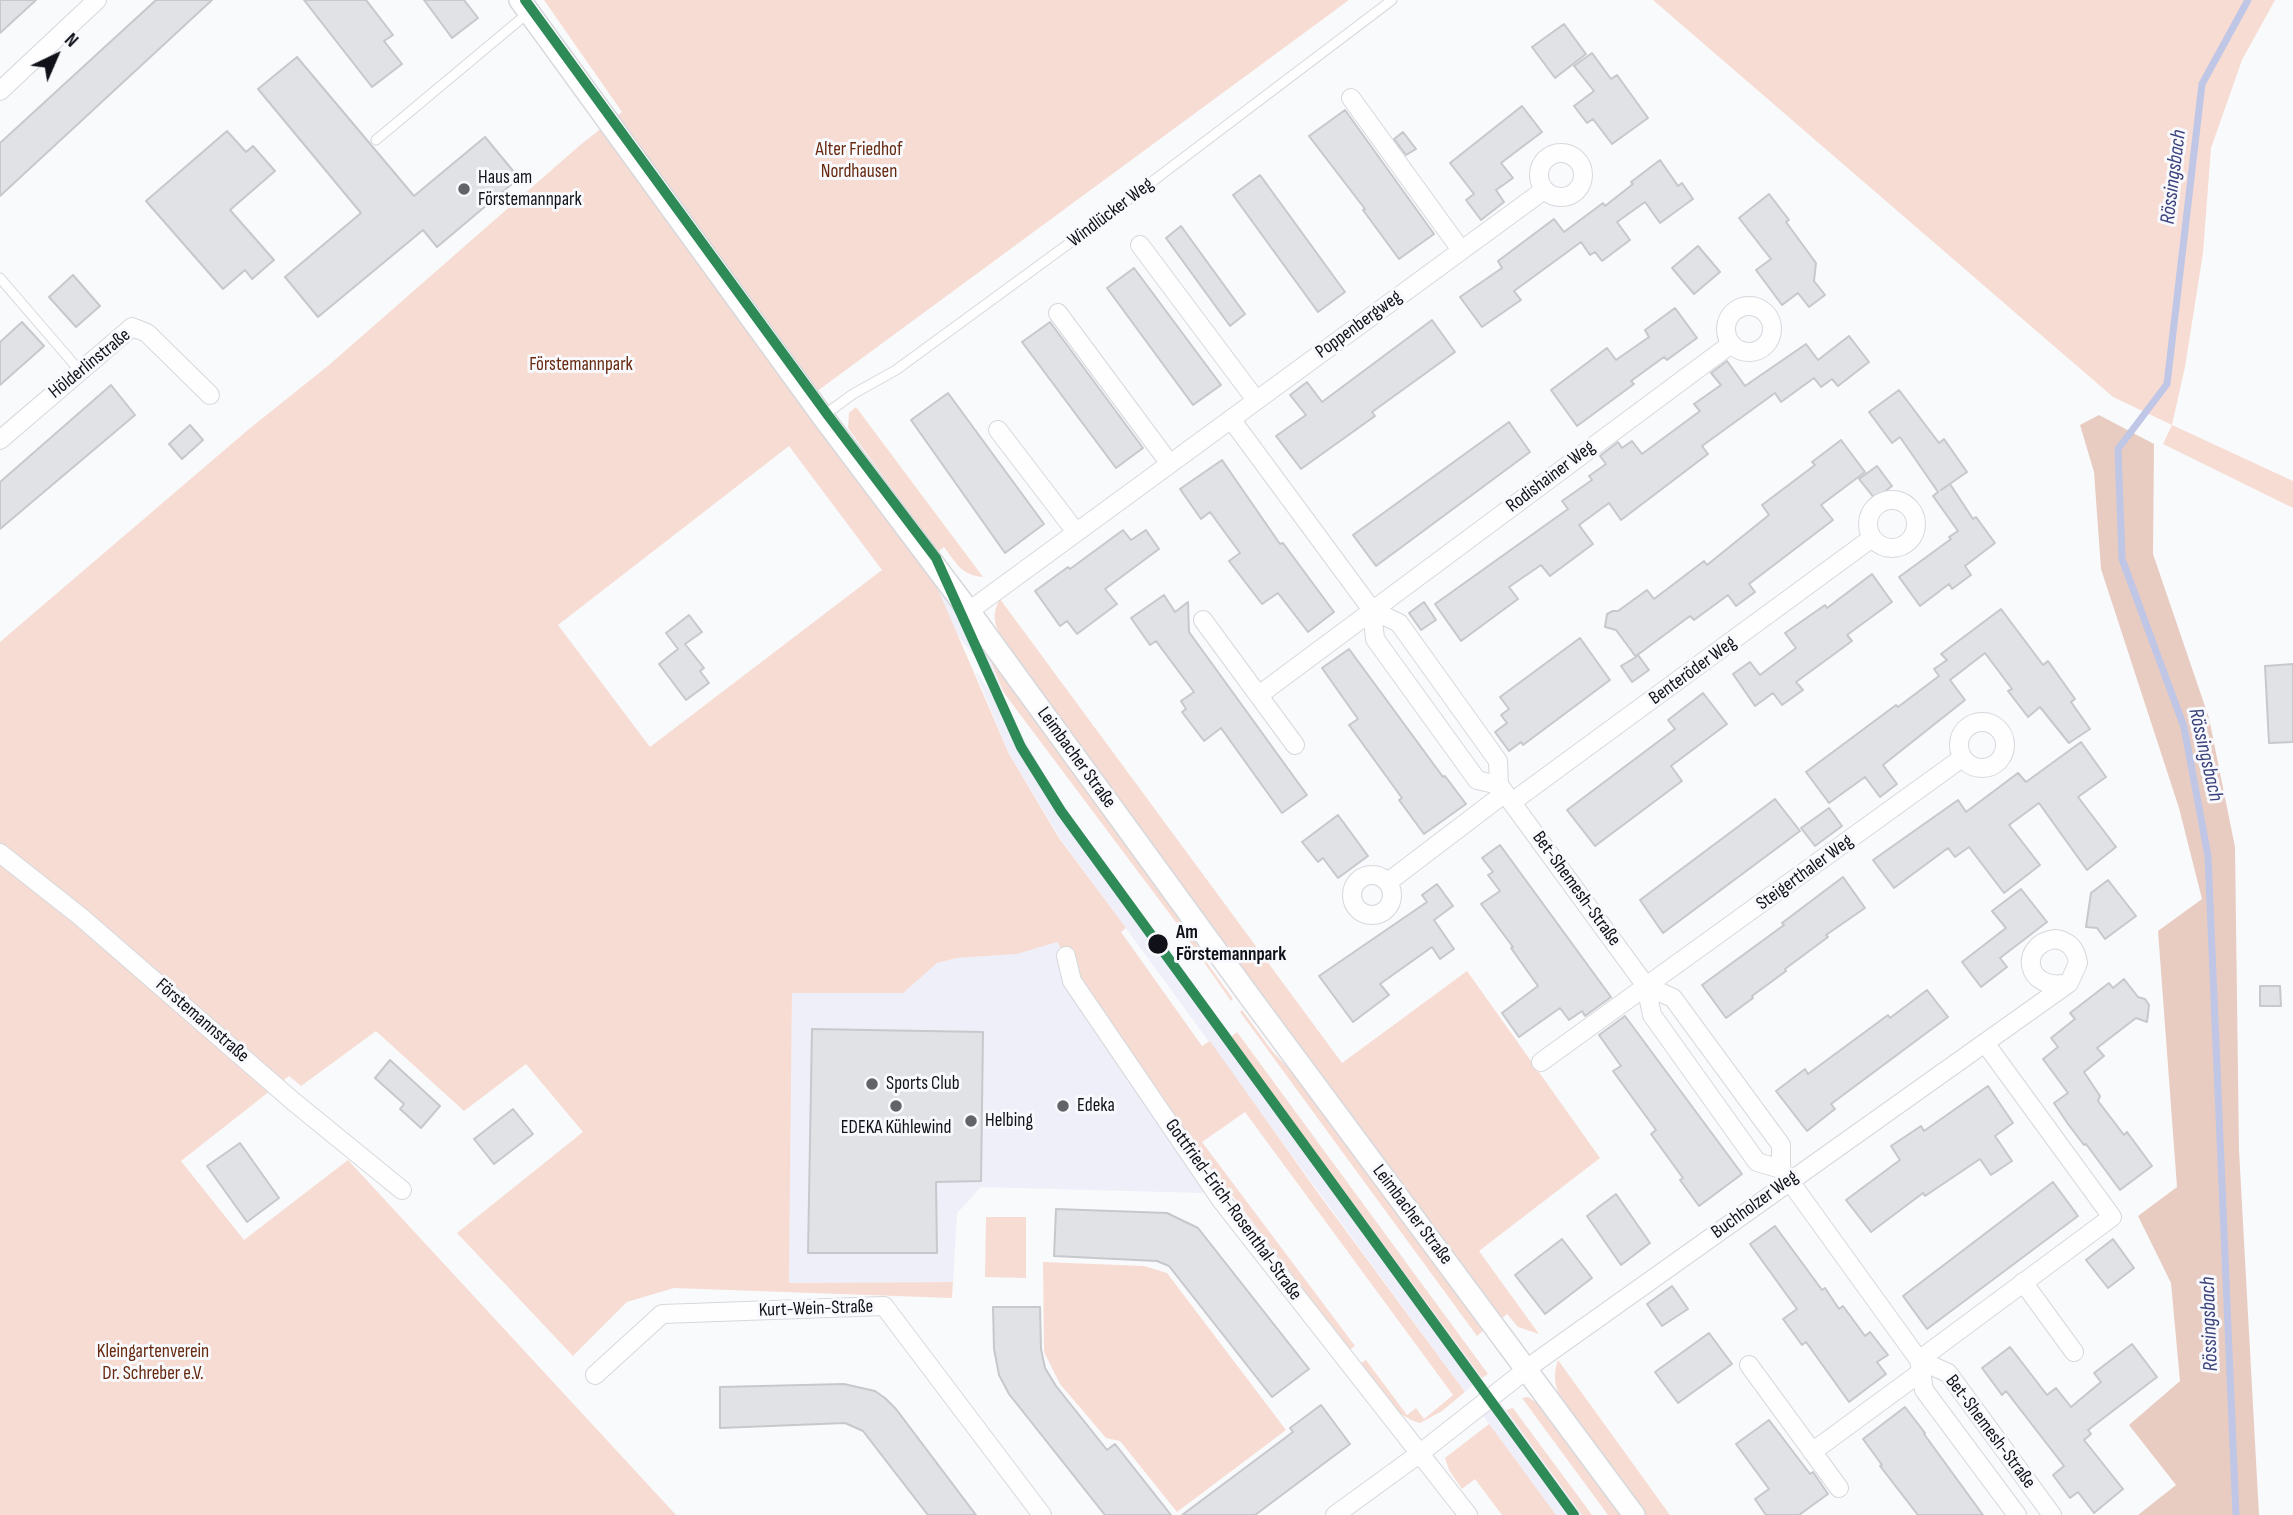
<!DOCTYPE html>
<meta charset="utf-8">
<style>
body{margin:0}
#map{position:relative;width:2293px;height:1515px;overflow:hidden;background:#f9fafc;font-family:"Sofia Sans Condensed",sans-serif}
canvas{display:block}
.north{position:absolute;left:21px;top:21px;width:70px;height:70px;-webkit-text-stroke:5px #f8f9fd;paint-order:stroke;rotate:44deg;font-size:19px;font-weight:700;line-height:28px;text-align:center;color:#111219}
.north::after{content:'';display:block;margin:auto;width:24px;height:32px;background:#111219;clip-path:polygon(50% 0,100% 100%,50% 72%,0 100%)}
</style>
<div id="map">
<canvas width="2293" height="1515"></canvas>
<div class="north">N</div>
</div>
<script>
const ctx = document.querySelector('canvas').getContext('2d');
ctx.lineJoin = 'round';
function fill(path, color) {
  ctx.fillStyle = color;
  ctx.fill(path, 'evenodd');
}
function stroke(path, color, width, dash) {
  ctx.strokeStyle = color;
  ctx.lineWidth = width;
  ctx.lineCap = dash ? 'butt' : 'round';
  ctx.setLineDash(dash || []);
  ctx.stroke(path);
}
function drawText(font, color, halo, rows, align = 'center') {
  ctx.font = font + ' "Sofia Sans Condensed",sans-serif';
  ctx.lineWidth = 6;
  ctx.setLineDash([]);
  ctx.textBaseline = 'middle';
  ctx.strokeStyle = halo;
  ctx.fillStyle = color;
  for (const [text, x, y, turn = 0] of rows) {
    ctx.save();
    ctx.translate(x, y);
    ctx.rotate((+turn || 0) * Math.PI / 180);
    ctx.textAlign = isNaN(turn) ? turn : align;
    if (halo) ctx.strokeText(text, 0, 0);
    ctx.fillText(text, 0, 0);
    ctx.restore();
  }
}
fill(new Path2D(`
 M937 587 986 650 1004 693 956 633Z
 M975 671 1018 728 1050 785 1075 822 1482 1378 1465 1392 1060 838 1009 754Z
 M1057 942 1195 1146 1222 1182 1202 1193 981 1187 957 1213 953 1282 789 1283 792 993H902L937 963 957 958 1017 954Z
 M1499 1400 1582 1515H1556L1482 1414Z`), '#eeeff9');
fill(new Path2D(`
 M544 0H1349L801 403 937 587 1009 754 1059 838 1126 928 1121 932 1202 1046 1210 1041 1318 1193 1465 1392 1442 1411 1420 1423C1392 1416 1377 1386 1360 1364L1366 1360 1407 1415 1416 1408 1424 1419 1453 1395 1245 1112 1202 1142 1355 1346 1349 1350 1195 1146 1057 942 1017 954 957 958 937 963 903 993H792L789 1283 953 1282 952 1298 674 1288 627 1302 573 1356 457 1233 583 1132 526 1064 464 1111 376 1031 301 1086 289 1076 181 1161 244 1240 348 1160 676 1515H0V642L249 429 329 365 579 146 622 112ZM789 446 882 570 650 747 558 625Z
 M1653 0H2275L2242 60 2211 148 2203 253 2185 367 2172 425 2293 481V508L2163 444 2172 425 2113 397Z
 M856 407 983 577C961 575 957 564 944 547L938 552 848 428 849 413Z
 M1000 599 1342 1063 1467 971 1600 1158 1479 1251 1539 1334 1518 1327 1507 1314 1501 1319 1006 646C997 628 989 619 1000 599Z
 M986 650 1189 930 1203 957 1233 999 1231 1001 1178 925 1004 693Z
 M1242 1010 1273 1052 1312 1093 1484 1330 1477 1336 1240 1012Z
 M1237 1032 1488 1374 1482 1378 1231 1037Z
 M986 1217H1026V1278L985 1277Z
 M1043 1262 1144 1266 1167 1273 1286 1430 1177 1512 1120 1441 1106 1438 1060 1384 1044 1352Z
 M1558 1360 1670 1515H1646L1561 1399C1554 1384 1553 1375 1558 1360Z
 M1528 1397 1539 1404 1622 1515H1608L1522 1398Z
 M1513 1408 1592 1515H1582L1506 1410Z
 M1489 1424 1493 1429 1556 1515H1502L1475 1479 1462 1489 1449 1470 1445 1458Z`), '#f7dcd3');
fill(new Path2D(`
 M2099 415 2154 444 2153 554 2209 718 2235 847 2239 1150 2259 1515H2138L2176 1485 2129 1425 2180 1381 2171 1283 2138 1216 2177 1187 2158 931 2202 899 2179 808 2101 569 2094 472 2080 425Z`), '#e8ccc2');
stroke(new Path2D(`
 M2236 1515 2208 856 2184 727 2122 559 2118 449 2167 384 2202 84 2248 0`), '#bfc6e6', 7);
const building = new Path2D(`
 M0 0H36L0 33Z
 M156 0H212L0 196V143Z
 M304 0H366L393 35 384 41 402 64 372 87Z
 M424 0H464L478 18 452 38Z
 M1564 24 1586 54 1555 78 1532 47Z
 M1592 53 1611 79 1617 75 1648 118 1612 144 1593 119 1587 123 1574 106 1594 91 1574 66Z
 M297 57 414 196 485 137 519 178 437 247 423 230 318 317 285 277 361 213 258 89Z
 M1522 106 1542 132 1501 163 1513 178 1496 190 1504 202 1481 220 1466 200 1474 194 1450 163Z
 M1345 110 1434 234 1399 259 1363 210 1365 209 1309 136Z
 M227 131 246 152 253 146 275 171 230 210 274 260 252 279 245 270 223 289 146 201Z
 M1403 132 1416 149 1406 155 1394 139Z
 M1660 160 1678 186 1682 183 1693 199 1660 223 1645 202 1617 222 1630 240 1602 261 1595 252 1590 255 1581 242 1514 291 1521 300 1482 327 1460 297 1502 268 1498 261 1554 219 1564 232 1603 203 1605 206 1633 184 1631 182Z
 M1260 175 1345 292 1318 312 1233 195Z
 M1769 194 1789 220 1786 222 1816 263 1814 281 1825 295 1809 307 1798 293 1782 305 1756 270 1771 259 1739 218Z
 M1181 226 1245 314 1230 326 1166 238Z
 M1698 246 1720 272 1694 294 1672 268Z
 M1134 268 1221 385 1193 405 1107 288Z
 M73 275 100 306 76 327 49 297Z
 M1675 308 1697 338 1667 360 1664 357 1631 381 1634 384 1577 426 1551 390 1607 348 1616 360 1649 337 1645 330Z
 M1432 320 1455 352 1372 412 1375 416 1301 469 1276 436 1306 415 1290 395 1307 382 1322 402Z
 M22 322 44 346 0 385V342Z
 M1050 322 1143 448 1116 468 1022 342Z
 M1849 336 1869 362 1838 386 1832 379 1821 387 1814 378 1781 402 1775 393 1702 446 1708 454 1621 520 1609 503 1579 525 1593 544 1550 576 1541 565 1509 587 1518 599 1461 641 1435 604 1568 509 1562 501 1592 480 1589 476 1606 464 1600 456 1618 442 1622 448 1632 441 1642 454 1700 411 1694 404 1721 385 1711 373 1727 361 1745 386 1806 344 1818 360Z
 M111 385 135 415 0 529V482Z
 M1899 390 1939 443 1944 439 1967 472 1941 490 1950 484 1973 519 1976 517 1995 543 1965 566 1971 575 1952 589 1949 584 1920 606 1899 577 1951 539 1949 537 1958 531 1933 496 1938 492 1900 437 1892 443 1869 412Z
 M948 393 1044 524 1005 553 911 420Z
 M1509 422 1530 452 1376 566 1353 535Z
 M190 425 203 440 182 459 169 444Z
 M1841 440 1865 472 1821 505 1833 520 1749 584 1755 592 1736 606 1728 595 1694 620 1690 616 1636 656 1638 655 1649 670 1632 682 1621 666 1636 657 1616 630 1605 627 1607 614 1613 611H1618L1647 590 1654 599 1704 561 1707 565 1769 515 1762 505 1815 465 1812 462Z
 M1222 460 1280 544 1283 543 1334 612 1308 632 1278 593 1262 604 1229 561 1240 553 1210 512 1201 519 1180 489Z
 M1877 466 1892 486 1875 499 1859 479Z
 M1123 530 1131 540 1146 530 1159 549 1105 589 1117 604 1077 634 1067 621 1060 626 1035 591 1068 567 1070 569Z
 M1872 574 1892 602 1847 635 1852 641 1796 682 1803 690 1782 705 1773 693 1755 706 1733 674 1750 662 1760 675 1796 648 1785 633 1825 605 1827 608Z
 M1164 595 1175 612 1188 602 1189 632 1307 795 1282 813 1221 728 1204 741 1182 712 1186 709 1181 701 1194 692 1156 641 1150 645 1131 618Z
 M1424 602 1436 620 1421 630 1409 613Z
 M2001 609 2043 665 2048 661 2075 699 2071 702 2090 729 2069 743 2040 707 2028 717 2008 691 2012 689 1985 653 1950 680 1965 700 1883 765 1897 784 1880 797 1865 777 1829 803 1806 772 1896 705 1898 707 1939 676 1934 669 1947 660 1941 654Z
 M689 615 702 632 685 644 704 668 700 671 709 683 686 700 659 664 678 649 666 633Z
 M1580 638 1610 680 1523 745 1521 742 1509 751 1495 732 1507 723 1501 715 1509 709 1500 697Z
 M1349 649 1443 777 1445 776 1466 804 1424 834 1399 800 1402 798 1349 725 1358 719 1322 668Z
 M2293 664V742L2269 743 2265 666Z
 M1703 693 1727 724 1671 766 1682 781 1595 846 1567 810 1675 729 1668 720Z
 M2081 742 2106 777 2078 797 2116 847 2087 870 2039 803 2009 825 2040 865 2004 893 1969 847 1955 857 1948 848 1894 888 1873 860 1958 800 1966 812 2018 773 2026 782Z
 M1775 799 1800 831 1663 933 1640 900Z
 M1829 808 1842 826 1815 846 1801 828Z
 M1338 815 1368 856 1338 878 1323 858 1318 862 1302 842Z
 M1500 845 1611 997 1585 1016 1582 1011 1569 1020 1560 1008 1519 1037 1502 1013 1538 986 1511 948 1513 947 1481 904 1500 891 1488 875 1493 872 1482 858Z
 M1843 877 1865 908 1826 935 1828 937 1785 969 1786 971 1752 996 1753 998 1726 1018 1702 985 1784 925 1782 923Z
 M2108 880 2136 916 2105 939 2097 928 2086 927 2091 893Z
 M1437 884 1453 906 1434 920 1454 949 1440 959 1432 947 1380 984 1389 995 1353 1022 1319 976 1427 902 1422 895Z
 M2021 889 2047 922 2000 958 2007 967 1981 987 1962 962 2006 928 1992 911Z
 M2124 979 2138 997 2145 999 2149 1005 2147 1022 2136 1018 2097 1048 2104 1056 2084 1072 2100 1096 2098 1101 2124 1135 2127 1132 2152 1166 2120 1190 2086 1144 2084 1145 2068 1124 2054 1103 2068 1093 2043 1059 2058 1047 2051 1038 2075 1019 2070 1013 2109 983 2113 988Z
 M2260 986H2280L2281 1006H2260Z
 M1927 990 1948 1017 1831 1104 1835 1109 1807 1131 1776 1091 1805 1069 1808 1074 1888 1015 1890 1018Z
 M1625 1016 1742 1174 1699 1206 1680 1180 1683 1178 1651 1134 1656 1130 1613 1071 1621 1066 1599 1035Z
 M812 1029 983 1032 981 1181 936 1182 937 1253H808Z
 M390 1060 440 1106 421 1128 400 1109 404 1104 375 1078Z
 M1988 1086 2013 1123 1995 1136 2012 1161 1991 1175 1980 1159 1925 1196 1923 1193 1871 1232 1846 1200 1900 1160 1891 1146 1921 1126 1924 1131Z
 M513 1109 533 1134 494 1164 474 1139Z
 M240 1143 279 1198 247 1222 207 1166Z
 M2053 1182 2078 1216 1927 1329 1903 1296Z
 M1616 1194 1650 1243 1621 1265 1587 1216Z
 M1056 1209 1167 1213 1198 1228 1309 1369 1272 1397 1169 1266 1157 1261 1054 1256Z
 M1775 1226 1822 1290 1825 1288 1839 1309 1843 1306 1865 1336 1870 1332 1888 1355 1877 1362 1886 1374 1849 1402 1806 1342 1802 1345 1783 1319 1797 1309 1750 1244Z
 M1562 1239 1592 1278 1545 1314 1515 1275Z
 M2113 1239 2134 1268 2108 1288 2086 1260Z
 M1672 1286 1688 1309 1662 1326 1647 1304Z
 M993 1307H1040L1041 1349 1045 1368 1056 1386 1107 1450 1115 1444 1171 1515H1105L1009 1394 999 1375 994 1349Z
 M1709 1333 1732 1364 1678 1403 1655 1372Z
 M2132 1344 2157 1377 2088 1430 2091 1434 2084 1440 2123 1489 2094 1513 2078 1492 2070 1498 2053 1475 2064 1466 2006 1391 2002 1395 1982 1368 2010 1347 2047 1395 2056 1388 2071 1407 2101 1382 2094 1373Z
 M844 1384 875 1391 885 1398 896 1409 976 1515H928L863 1431 845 1423 720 1428V1387Z
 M1321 1405 1350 1444 1255 1515H1182L1293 1432 1290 1428Z
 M1905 1407 1925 1433 1924 1434 1983 1515H1918L1880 1466 1882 1465 1863 1439Z
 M1769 1420 1810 1474 1813 1472 1828 1494 1799 1515H1766L1755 1499 1769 1489 1736 1444Z`);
fill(building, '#e1e2e6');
stroke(building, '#c7c8cc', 2);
const service = new Path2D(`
 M376 140 528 13
 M0 278 79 370
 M823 416 853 394 896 370 1112 212 1392 0`);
const minor = new Path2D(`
 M0 91 97 0
 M1351 98 1461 250
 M1539 175a22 22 0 1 1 44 0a22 22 0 1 1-44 0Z
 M1140 245 1256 400
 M1726 329a23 23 0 1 1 46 0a23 23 0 1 1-46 0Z
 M1058 313 1170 464
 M1231 419 1372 610 1399 623 1498 761 1499 785 1646 986 1652 1015 1757 1162 1781 1169
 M998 430 1076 532
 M0 440 132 327 147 333 210 395
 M1868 524a24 24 0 1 1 48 0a24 24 0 1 1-48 0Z
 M1372 610 1375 639 1477 780 1499 785
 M969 611 1544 190
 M1203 620 1295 745
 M1259 695 1731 344
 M1959 745a23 23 0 1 1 46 0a23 23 0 1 1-46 0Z
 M1512 802 1872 538
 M0 853 81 917 294 1102 402 1190
 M1352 895a20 20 0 1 1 40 0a20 20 0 1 1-40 0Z
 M1388 882 1505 793
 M2055 939C2069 941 2076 949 2078 963L2069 983C2024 993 2018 944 2055 939Z
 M1066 956 1072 981 1221 1200 1468 1515
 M1646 986 1673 998 1781 1145V1169L1919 1360 1924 1390 2017 1515
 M1541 1062 1962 758
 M2023 1282 2074 1352
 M1919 1360 2112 1217 1985 1043
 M1919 1360 1948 1373 2052 1515
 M1749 1365 1839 1488
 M595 1375 662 1314 884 1306 1042 1515
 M1812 1452 1921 1372
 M1335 1515 1419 1454 1536 1362 2069 983`);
const tertiary = new Path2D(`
 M520 0 823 417 969 611 1250 997 1634 1515`);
stroke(service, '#d6d8dc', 11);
stroke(minor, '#d6d8dc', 20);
stroke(tertiary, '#d6d8dc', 24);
stroke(service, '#fefeff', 9);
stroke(minor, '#fefeff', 18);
stroke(tertiary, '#fefeff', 21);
stroke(new Path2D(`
 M525 0 827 414 936 558 1021 747 1061 811 1574 1515`), '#2e8b57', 10);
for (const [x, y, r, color] of [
 [464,189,7,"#626368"],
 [1158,944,11,"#111219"],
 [872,1084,7,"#626368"],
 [896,1106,7,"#626368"],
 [1063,1106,7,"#626368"],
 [971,1121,7,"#626368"]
]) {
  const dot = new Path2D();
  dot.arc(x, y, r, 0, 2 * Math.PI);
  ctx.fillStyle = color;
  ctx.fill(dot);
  stroke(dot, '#f8f9fd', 2.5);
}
drawText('19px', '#67290f', '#f8f9fd', [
 ["Alter Friedhof",859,150],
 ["Nordhausen",859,172],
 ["Förstemannpark",581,365],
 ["Kleingartenverein",153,1352],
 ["Dr. Schreber e.V.",153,1374]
]);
drawText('19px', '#111219', '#f8f9fd', [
 ["Haus am",478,178],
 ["Förstemannpark",478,200],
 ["Sports Club",886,1084],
 ["Edeka",1077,1106],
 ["Helbing",985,1121],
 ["EDEKA Kühlewind",896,1128,"center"]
], 'left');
drawText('19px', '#111219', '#f8f9fd', [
 ["Windlücker Weg",1111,213,-37],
 ["Poppenbergweg",1359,325,-36],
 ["Hölderlinstraße",90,364,-39],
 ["Rodishainer Weg",1551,477,-37],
 ["Benteröder Weg",1693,671,-36],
 ["Leimbacher Straße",1076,758,54],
 ["Steigerthaler Weg",1805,873,-36],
 ["Bet-Shemesh-Straße",1576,889,54],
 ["Förstemannstraße",202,1021,41],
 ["Buchholzer Weg",1755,1205,-36],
 ["Gottfried-Erich-Rosenthal-Straße",1233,1210,54],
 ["Leimbacher Straße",1412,1215,53],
 ["Kurt-Wein-Straße",816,1309,-2],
 ["Bet-Shemesh-Straße",1990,1432,53]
]);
drawText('bold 19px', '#111219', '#f8f9fd', [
 ["Am",1176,933],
 ["Förstemannpark",1176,955]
], 'left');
drawText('italic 21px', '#3b427c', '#f8f9fd', [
 ["Rössingsbach",2174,177,-83],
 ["Rössingsbach",2205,755,77],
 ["Rössingsbach",2210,1324,-92]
]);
</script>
